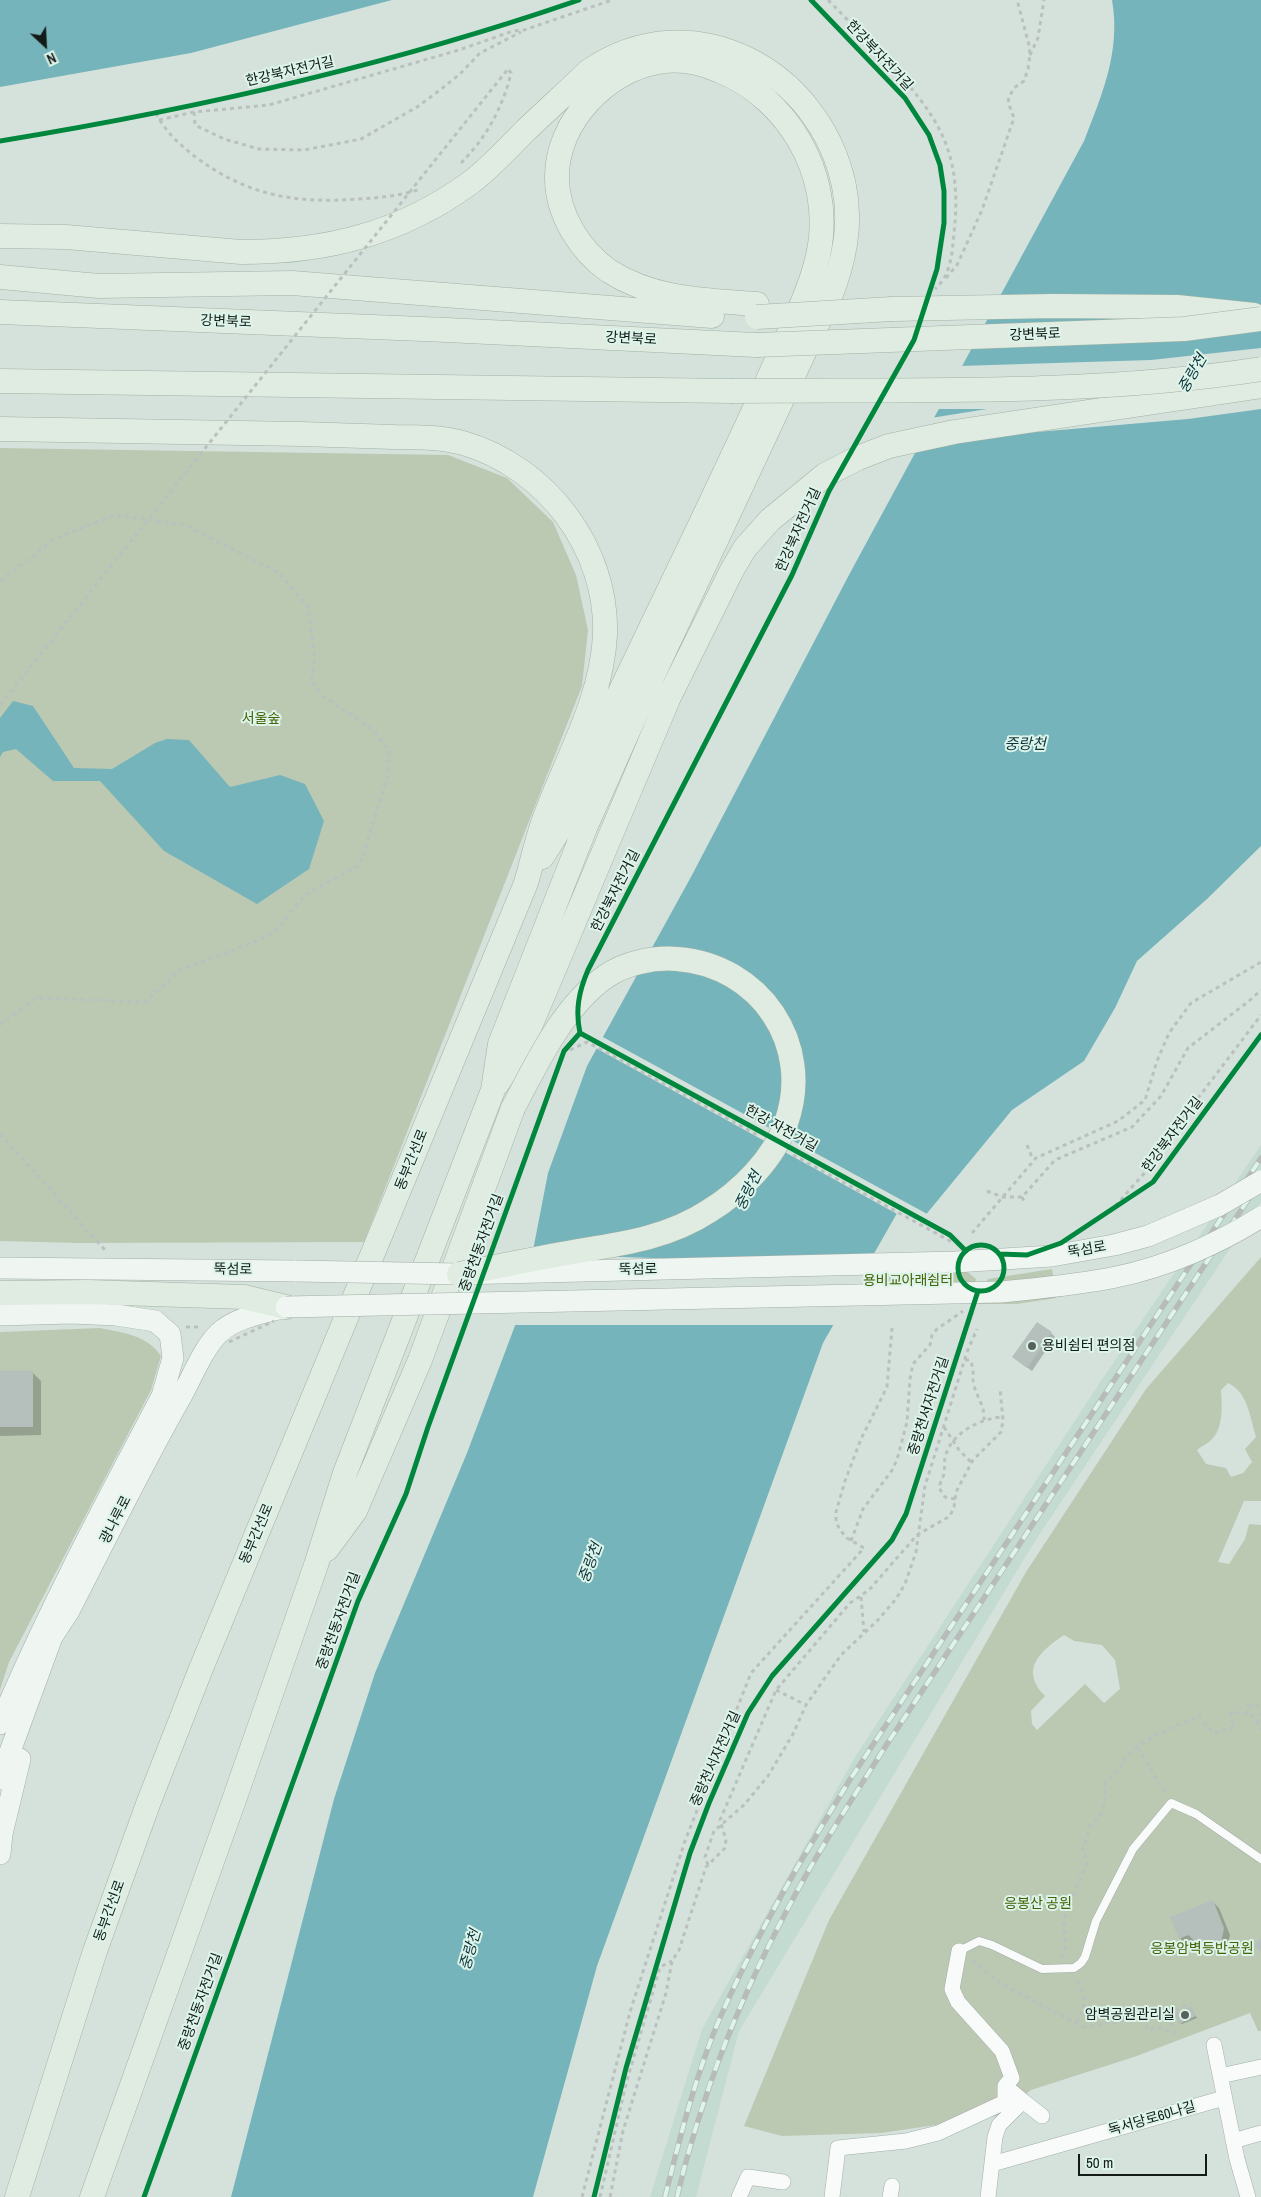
<!DOCTYPE html>
<meta charset="utf-8">
<style>
body{margin:0}
#map{position:relative;width:1261px;height:2197px;overflow:hidden;background:#d5e2dc;font-family:"Archivo Narrow",sans-serif}
canvas{display:block}
.north{position:absolute;left:20px;top:20px;width:50px;height:50px;-webkit-text-stroke:4px #ddf4ea;paint-order:stroke;rotate:155deg;font-size:14px;font-weight:700;line-height:20px;text-align:center;color:#121b17}
.north::after{content:'';display:block;margin:auto;width:18px;height:22px;background:#121b17;clip-path:polygon(50% 0,100% 100%,50% 72%,0 100%)}
.scale{position:absolute;left:1078px;top:2154px;width:129px;height:22px;box-sizing:border-box;border:2px solid #121b17;border-top:0;padding-left:6px;font-size:15px;line-height:18px;white-space:nowrap;color:#121b17;-webkit-text-stroke:4px #ddf4ea;paint-order:stroke}
</style>
<div id="map">
<canvas width="1261" height="2197"></canvas>
<div class="north">N</div>
<div class="scale">50 m</div>
</div>
<script>
const ctx = document.querySelector('canvas').getContext('2d');
ctx.lineJoin = 'round';
function fill(path, color) {
  ctx.fillStyle = color;
  ctx.fill(path, 'evenodd');
}
function stroke(path, color, width, dash) {
  ctx.strokeStyle = color;
  ctx.lineWidth = width;
  ctx.lineCap = dash ? 'butt' : 'round';
  ctx.setLineDash(dash || []);
  ctx.stroke(path);
}
function drawText(font, color, halo, rows, align = 'center') {
  ctx.font = font + ' "Archivo Narrow","Noto Sans KR",sans-serif';
  ctx.lineWidth = 4;
  ctx.setLineDash([]);
  ctx.textBaseline = 'middle';
  ctx.strokeStyle = halo;
  ctx.fillStyle = color;
  for (const [text, x, y, turn = 0] of rows) {
    ctx.save();
    ctx.translate(x, y);
    ctx.rotate((+turn || 0) * Math.PI / 180);
    ctx.textAlign = isNaN(turn) ? turn : align;
    if (halo) ctx.strokeText(text, 0, 0);
    ctx.fillText(text, 0, 0);
    ctx.restore();
  }
}
fill(new Path2D(`
 M1261 1145V1202L1035 1541 739 2031 696 2197H650L702 2029 855 1757 1097 1387Z`), '#c3dbd1');
fill(new Path2D(`
 M0 448 448 455 507 478 553 522 576 575 588 630 582 686 364 1242 78 1243 0 1241Z
 M898 1257 965 1270 976 1279 969 1303 861 1304Z
 M1261 1257V1501H1244L1218 1562 1229 1564 1245 1539 1249 1524 1261 1525V2031H1258L1250 2013 1134 2057 1031 2090 997 2116 881 2133 782 2136 744 2126 829 1920 1026 1572 1146 1389ZM1228 1383C1248 1392 1250 1418 1256 1437L1245 1449 1252 1462 1243 1473 1231 1477 1226 1468 1206 1464 1197 1450C1201 1446 1206 1445 1210 1441 1224 1430 1222 1405 1221 1390ZM1064 1635 1074 1641 1102 1645 1115 1660 1120 1689 1104 1703 1085 1684 1037 1730 1032 1724 1031 1711 1045 1696C1019 1670 1040 1651 1064 1635Z
 M1052 1269 1056 1298 1017 1304H978L988 1279Z
 M100 1328C124 1333 147 1335 161 1356L151 1390 9 1662 0 1690V1332Z`), '#bbc9b2');
fill(new Path2D(`
 M0 0H392L191 53 0 87Z
 M1112 0H1261V846L1207 899 1137 961 1115 1008 1084 1061 1012 1110 924 1217 900 1208 823 1343 597 1966 533 2197H231L334 1799 375 1673 467 1453 522 1307 548 1173 587 1066 692 875 850 573 1084 141C1102 95 1121 51 1112 0Z
 M13 701 33 706 74 768 112 769 155 743 167 739 189 740 230 787 280 775 305 784 324 821 309 869 257 904 164 851 100 781H53L16 749 3 752 0 757V718Z`), '#76b4bb');
fill(new Path2D(`
 M1261 348V409L1188 419 967 438 917 445 931 418 987 409H936L959 366 1151 360Z
 M601 1036 929 1215 924 1219 901 1211 899 1215 594 1047Z
 M530 1254 653 1258H874L836 1325H513L520 1306Z`), '#d5e2dc');
fill(new Path2D(`
 M1051 1333 1055 1337 1032 1371 1018 1361Z
 M0 1372H32L41 1381V1435L0 1436Z
 M1213 1902 1219 1908 1230 1935 1227 1949 1211 1955 1196 1941 1186 1945 1180 1938Z
 M1191 2007 1197 2018 1182 2024 1180 2023Z`), '#0003');
fill(new Path2D(`
 M1037 1322 1052 1332 1027 1368 1012 1357Z
 M0 1371H33V1427H0Z
 M1213 1900 1224 1928 1221 1943 1204 1949 1188 1935 1179 1939 1170 1917Z
 M1261 1938V1952L1254 1945Z
 M1191 2006 1196 2016 1179 2024 1175 2013Z`), '#b5c0bd');
const service = new Path2D(`
 M959 1951 979 1941 992 1945 1042 1969 1074 1968 1081 1963 1085 1957 1096 1921 1133 1849 1171 1803 1196 1814 1261 1859`);
const minor = new Path2D(`
 M1214 2045 1237 2159 1248 2197
 M1220 2076 1261 2067
 M1023 2101 1042 2116
 M1233 2141 1261 2133
 M992 2164 1224 2098
 M739 2197 748 2177 783 2182
 M832 2197 838 2148 906 2141 938 2133 1005 2102V2086L1012 2078 1002 2051 958 2002 952 1989 959 1951
 M890 2197 892 2186
 M988 2197 995 2137 999 2125 1023 2101 1005 2086`);
const secondary = new Path2D(`
 M0 1268 296 1271
 M0 1315 71 1313 85 1311
 M0 1724C48 1611 105 1504 162 1396L173 1358 170 1334 155 1321 116 1315 71 1313
 M0 1779 52 1637 69 1611C106 1539 142 1465 182 1395 192 1377 204 1347 219 1333 236 1317 264 1313 286 1307
 M0 1854 2 1834 20 1759`);
const trunk = new Path2D(`
 M0 236 66 237 241 252C326 252 400 234 470 183 490 168 507 149 525 131 546 111 568 91 589 71 692 0 820 70 844 186 852 225 844 261 830 297L653 675 585 828 500 1044 493 1090 345 1473 316 1565 234 1800 92 2197
 M0 277 99 286 292 283 712 316
 M892 309 1053 306 1177 307 1254 315
 M0 312 447 330 756 345
 M0 381 731 391
 M0 429C100 431 200 433 301 434 332 435 363 436 394 437 417 437 441 437 463 443 546 467 608 548 605 635 602 698 569 754 547 812 538 834 533 859 526 883L200 1671 148 1804 95 1951 17 2197
 M542 857C550 844 560 830 567 816 584 780 597 743 613 707 635 661 657 615 679 569 713 498 747 427 779 355 795 319 814 283 820 245 831 172 787 98 720 71 702 63 680 58 659 62 607 70 556 122 557 178 557 214 580 251 609 271 654 300 706 300 757 304
 M497 1084 520 1050 669 697 732 570 745 548 770 520 825 475 858 458 889 446 954 432 1261 386
 M0 1293 88 1292 244 1297 286 1307
 M327 1549 355 1511 420 1360 513 1108`);
stroke(service, '#a3ada8', 9);
stroke(minor, '#a3ada8', 16);
stroke(secondary, '#a3ada8', 22);
stroke(trunk, '#9fb2a4', 25);
stroke(new Path2D(`
 M828 0C847 19 865 38 884 58 938 115 963 151 954 233 952 254 951 275 935 289
 M1030 55 1038 38 1044 0
 M194 112 195 125 224 139 259 149 304 150 361 139 417 107 440 90 460 74 480 53 521 32
 M156 113C164 130 179 144 193 155 245 195 294 204 358 199 378 198 398 196 418 190
 M159 120 194 112 269 105 459 50 513 31 524 30 612 0
 M461 163C486 138 503 107 511 73L508 69
 M946 278 957 265 982 210 1014 118 1008 102 1009 97 1014 88 1024 81 1028 69 1030 55 1029 45 1017 0
 M0 581 56 538 115 515 185 525 279 573 308 607 315 658 311 681 323 696 375 731 389 752 388 775 360 865 306 894 275 931 257 941 180 970 146 1002 36 998 0 1025
 M570 1050 587 1042 759 1136
 M0 1134 105 1250
 M1027 1145 1033 1160
 M793 1155 952 1242
 M987 1191 1002 1197H1022L1055 1160 1132 1127 1161 1096 1188 1048 1249 1001 1261 990
 M1022 1197 1025 1203
 M1110 1212 1156 1160 1180 1122 1261 1015
 M972 1233 1036 1158 1118 1121 1145 1100 1157 1061 1169 1033 1191 1003 1261 962
 M186 1327H199
 M965 1360H970C976 1373 971 1375 974 1386 978 1399 985 1407 984 1420
 M944 1427 959 1450 972 1463
 M955 1499 945 1497 939 1488C940 1483 942 1479 944 1474 945 1468 944 1463 945 1458 950 1433 981 1418 1003 1417
 M851 1541 863 1509 893 1469 898 1456 907 1422 910 1379 913 1364 930 1345 932 1335 937 1329 963 1311
 M861 1597 864 1632
 M776 1690 806 1705
 M1247 1714 1248 1706 1256 1704 1261 1709
 M1258 1723 1261 1713
 M1138 1748 1166 1794
 M708 1865 705 1857 714 1831 744 1805 768 1776 793 1734 806 1705 841 1655 877 1621 896 1599 905 1584 916 1552 925 1486 967 1352 977 1329
 M1061 1957 1065 1949 1064 1918 1087 1863 1083 1850 1090 1827 1102 1813 1105 1799V1782C1124 1771 1118 1764 1130 1753 1148 1736 1176 1726 1199 1716L1213 1733 1234 1727 1231 1712 1252 1715 1261 1729
 M972 1961 1002 1984 1083 2027 1117 2022 1138 2014 1150 2031 1156 2027 1175 2032 1166 2014 1191 2003
 M1076 2022C1089 2003 1084 1999 1077 1978
 M582 2197 630 2012 685 1841 751 1673 864 1548 847 1538 840 1530 836 1522V1512L845 1481 861 1439 887 1387 892 1328
 M600 2197 626 2084 660 1967 672 1961
 M610 2197 623 2131 666 1993 672 1961 679 1950 706 1867 725 1848 726 1840 720 1820 776 1690 850 1603 869 1590 917 1535 950 1516 954 1507 956 1492 973 1460 1001 1432 1003 1420 1000 1389`), '#bac0be', 3, [4, 4]);
stroke(service, '#f9fbfa', 8);
stroke(minor, '#f9fbfa', 15);
stroke(secondary, '#eff5f1', 21);
stroke(trunk, '#e0ece2', 24);
const rail = new Path2D(`
 M665 2197C680 2137 695 2077 719 2020 756 1935 803 1856 851 1778L1261 1158
 M677 2197C701 2096 737 2004 786 1912 816 1854 852 1799 887 1744L1261 1180`);
stroke(rail, '#b7bbb9', 5.5);
stroke(rail, '#ddf4ea', 4, [11]);
const secondaryBridge = new Path2D(`
 M296 1271 459 1274 955 1262 1052 1256 1114 1245 1148 1236 1220 1205 1261 1181
 M286 1307 1001 1292C1040 1288 1078 1285 1116 1277 1166 1267 1218 1244 1261 1217`);
const trunkBridge = new Path2D(`
 M757 317 892 309
 M756 345 1184 329 1261 319
 M731 391C908 389 1086 396 1261 369
 M459 1274C501 1266 542 1257 584 1250 628 1243 671 1236 709 1211 740 1192 774 1159 786 1123 814 1045 760 965 677 959 653 957 625 963 605 977 562 1008 537 1063 513 1108`);
stroke(secondaryBridge, '#a3ada8', 22, []);
stroke(trunkBridge, '#9fb2a4', 25, []);
stroke(new Path2D(`
 M0 705 508 69
 M229 1342 274 1321`), '#bac0be', 3, [4, 4]);
stroke(secondaryBridge, '#eff5f1', 21);
stroke(trunkBridge, '#e0ece2', 24);
stroke(new Path2D(`
 M0 141C197 109 391 65 579 0
 M580 1033C575 1010 579 991 588 970L792 575 829 491 914 340 937 269 944 223V191L940 165 929 135 905 98 811 0
 M580 1033 950 1235 966 1251
 M958 1268a23 23 0 1 1 46 0a23 23 0 1 1-46 0Z
 M1000 1254 1027 1255 1061 1243 1153 1182 1261 1035
 M144 2197 358 1601 406 1494 428 1427 564 1051 580 1033
 M594 2197 626 2068 690 1853 709 1803 748 1713 772 1676 892 1540 906 1514 978 1291`), '#00873e', 5);
for (const [x, y, r, color] of [
 [1032,1346,5,"#56615c"],
 [1185,2015,5,"#56615c"]
]) {
  const dot = new Path2D();
  dot.arc(x, y, r, 0, 2 * Math.PI);
  ctx.fillStyle = color;
  ctx.fill(dot);
  stroke(dot, '#ddf4ea', 2);
}
drawText('14px', '#121b17', '#ddf4ea', [
 ["한강북자전거길",879,56,47],
 ["한강북자전거길",290,72,-13],
 ["강변북로",226,322,2],
 ["강변북로",1035,335,-2],
 ["강변북로",631,339,3],
 ["한강북자전거길",799,530,-66],
 ["한강북자전거길",616,891,-63],
 ["한강 자전거길",781,1129,29],
 ["한강북자전거길",1173,1135,-53],
 ["동부간선로",412,1160,-68],
 ["중랑천동자전거길",482,1243,-70],
 ["뚝섬로",1087,1250,-10],
 ["뚝섬로",233,1270,1],
 ["뚝섬로",638,1270,-1],
 ["중랑천서자전거길",929,1406,-72],
 ["광나루로",116,1520,-63],
 ["동부간선로",257,1534,-67],
 ["중랑천동자전거길",339,1621,-70],
 ["중랑천서자전거길",716,1759,-66],
 ["동부간선로",110,1911,-70],
 ["중랑천동자전거길",201,2002,-70],
 ["독서당로60나길",1152,2119,-16]
]);
drawText('14px', '#476106', '#ddf4ea', [
 ["서울숲",261,719],
 ["용비교아래쉼터",908,1281],
 ["응봉산 공원",1038,1904],
 ["응봉암벽등반공원",1202,1949]
]);
drawText('14px', '#121b17', '#ddf4ea', [
 ["용비쉼터 편의점",1042,1346],
 ["암벽공원관리실",1175,2015,"right"]
], 'left');
drawText('italic 15px', '#0c343b', '#ddf4ea', [
 ["중랑천",1193,374,-60],
 ["중랑천",1025,745],
 ["중랑천",749,1191,-64],
 ["중랑천",591,1563,-70],
 ["중랑천",471,1950,-74]
]);
</script>
